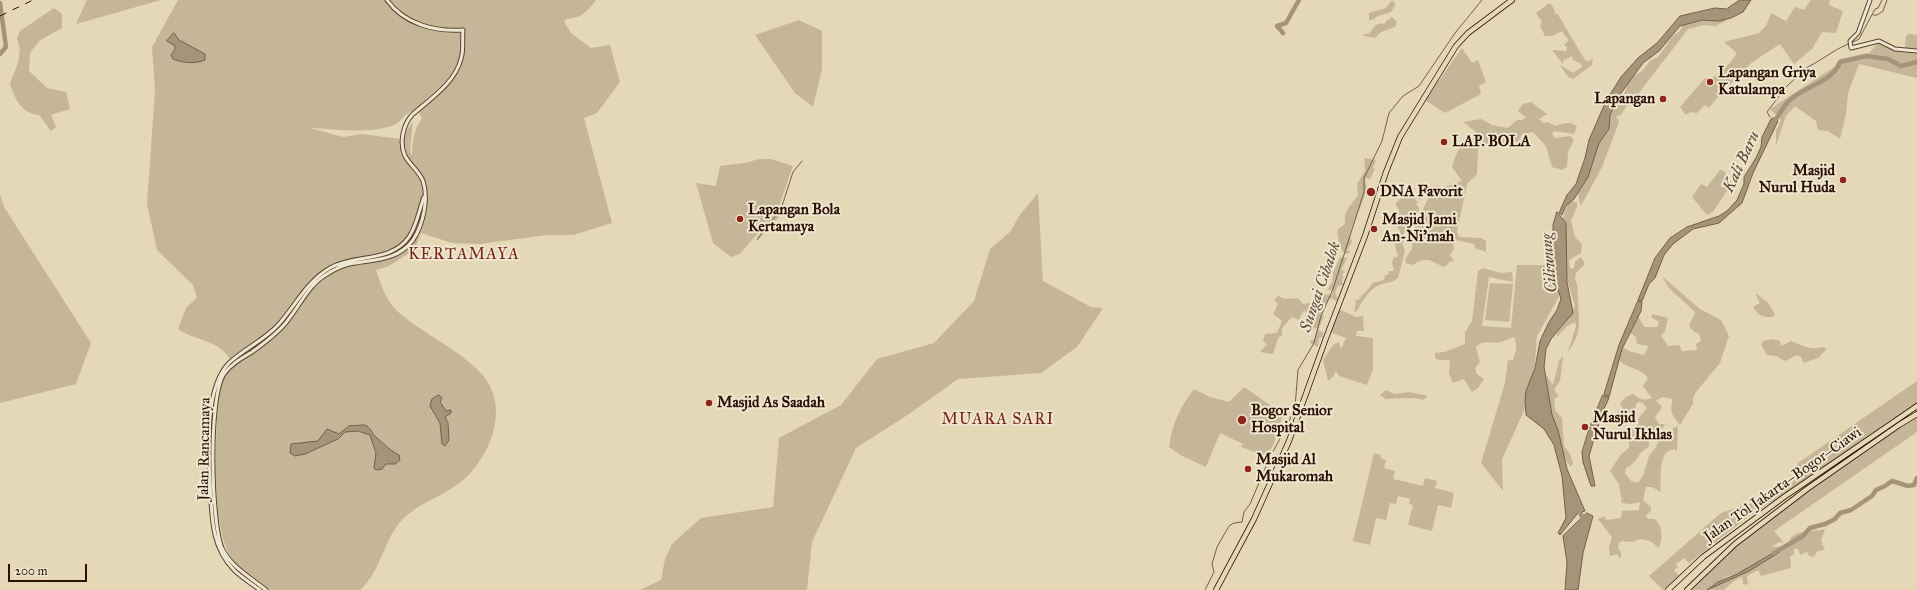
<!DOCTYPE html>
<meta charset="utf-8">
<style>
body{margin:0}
#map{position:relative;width:1917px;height:590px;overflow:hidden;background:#e4d8b7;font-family:"IM FELL Great Primer",serif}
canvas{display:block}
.scale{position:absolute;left:8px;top:564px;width:79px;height:18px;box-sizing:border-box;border:2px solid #2d1000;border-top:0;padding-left:5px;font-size:12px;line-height:14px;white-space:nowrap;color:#2d1000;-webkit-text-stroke:3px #ede6d0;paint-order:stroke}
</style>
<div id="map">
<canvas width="1917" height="590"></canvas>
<div class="scale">200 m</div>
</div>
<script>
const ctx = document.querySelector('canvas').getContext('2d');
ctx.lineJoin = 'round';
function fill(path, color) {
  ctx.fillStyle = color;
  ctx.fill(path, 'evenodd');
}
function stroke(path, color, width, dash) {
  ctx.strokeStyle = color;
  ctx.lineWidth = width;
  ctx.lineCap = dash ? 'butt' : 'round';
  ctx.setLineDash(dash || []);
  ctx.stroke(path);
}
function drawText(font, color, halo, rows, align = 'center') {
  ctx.font = font + ' "IM FELL Great Primer",serif';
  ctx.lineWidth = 4;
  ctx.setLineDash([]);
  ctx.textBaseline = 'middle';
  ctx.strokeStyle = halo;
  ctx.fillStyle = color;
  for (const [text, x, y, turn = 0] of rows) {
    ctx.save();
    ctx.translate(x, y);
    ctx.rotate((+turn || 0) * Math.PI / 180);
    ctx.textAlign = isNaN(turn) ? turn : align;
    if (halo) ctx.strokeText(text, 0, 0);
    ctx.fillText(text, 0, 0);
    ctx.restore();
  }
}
fill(new Path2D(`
 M87 0H161L76 24Z
 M178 0H596C588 11 580 19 566 19L564 22 571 33 591 48 610 45 620 82 597 113 584 118 612 223 573 235H547L480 244 452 243 421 233 415 249 389 266 376 270C382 288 387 304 403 316 426 335 455 348 477 369 508 398 497 441 473 470 452 495 425 498 404 518 383 538 382 571 360 590H270L234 562 228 552 223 539 218 515 215 471 218 390 222 379 232 365C225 340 194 341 178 329L186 308 197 297 193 285 157 250 147 204 155 91 152 47ZM414 111 419 113 422 118C414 130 412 142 412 156L410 150 413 122 400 139 362 134 343 137 310 128C337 129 365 134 391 126 401 124 403 113 414 111Z
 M1811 0H1830L1829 5 1843 11 1836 33 1822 32 1812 49 1794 64 1780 44 1751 63 1729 86 1724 83 1720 87 1721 93 1709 108 1705 105 1697 113 1690 112 1686 115 1680 107 1705 78H1713L1730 63 1737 53 1724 42 1759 33 1766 26 1771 13 1786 21 1795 7 1804 10Z
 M1391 1H1394L1395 5 1391 12 1378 16 1372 20H1369V13L1386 8Z
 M1548 4H1551L1556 13H1554L1555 15 1557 13 1585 60 1589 62 1593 58 1592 65 1573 79 1568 77 1560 65 1573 73 1582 67 1580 63 1573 60 1572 56 1563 61V64L1552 50 1566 51 1567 47 1564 45 1569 40 1564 35 1563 31 1552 36H1545L1540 26 1542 22 1536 13Z
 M54 8 62 14V28L39 41 30 53 29 71 47 88 66 92 70 109 51 115 56 127 51 131 39 115C21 113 14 98 10 83L18 63 20 50 17 38 20 31Z
 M1726 13V21L1715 26 1704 25 1688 29 1629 106 1627 105 1621 115 1616 116 1619 122 1602 167 1582 204 1580 205 1578 191 1612 106 1620 102 1631 78 1642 71 1651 60 1658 57 1673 36 1680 31 1684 23Z
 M1392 17 1397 22 1395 27 1381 32 1375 38 1364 36V34H1369C1374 27 1376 22 1385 24V22Z
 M799 20 822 31V69L813 107 795 93 755 35Z
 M1909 34 1917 35V78L1859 64 1848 93 1846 114 1840 139 1828 131 1818 130 1816 121 1795 106 1786 116 1776 145V131L1781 120 1770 109 1834 67 1840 59 1869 53 1880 41 1898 48H1905L1906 36Z
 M1462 48 1472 63 1478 60 1486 82 1479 86 1481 94 1445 113 1425 100Z
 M1531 102 1547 114 1539 119 1543 123 1548 122 1555 126C1563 124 1571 120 1577 127L1574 134 1554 131 1552 134 1555 138 1570 136 1574 140 1568 152 1567 167 1562 170 1552 167 1546 146 1533 132 1522 134 1519 141 1499 146 1488 143 1478 149 1477 174 1467 184 1457 231 1459 237 1481 238 1486 241V252L1475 248 1474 244 1456 240 1453 244 1454 249 1450 255 1454 261 1449 262 1447 265 1444 267 1429 260H1422L1412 265 1406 263 1405 260 1412 248 1413 239H1409L1434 186 1444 187 1462 181 1452 167C1454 161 1456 153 1460 148 1467 141 1472 144 1476 132L1463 122 1481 119 1492 125 1508 128 1517 120H1522L1526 117 1518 111 1523 104Z
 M1364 158 1376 160 1373 168 1375 169 1370 179 1366 178 1365 179 1367 190 1351 230 1350 237 1352 242 1347 250 1351 252 1346 254C1338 249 1339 239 1337 230L1345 224C1343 212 1350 205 1358 196L1357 184 1365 171Z
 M759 159H771L793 166 778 209 781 208 778 212 779 217 758 239 757 238 761 232 758 233 740 254 731 257 713 243 696 183 716 186 720 166 745 163Z
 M1720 170 1724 171 1732 183 1713 212 1707 215 1692 197 1701 184 1707 187Z
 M1419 192 1421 200 1416 198 1415 200 1418 202 1416 204 1419 208V212L1414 216 1411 214 1407 220 1408 221H1413L1414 225 1413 227 1410 225 1406 229 1404 228 1405 231 1401 237 1406 239 1402 243 1405 251 1398 278C1391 284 1382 282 1374 288 1366 294 1362 303 1356 312L1354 311 1356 304 1355 300H1359C1362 293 1369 291 1372 283L1384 280 1385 275H1388L1389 271H1394L1392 263 1394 256 1396 258 1398 256 1395 247 1396 238 1399 236 1400 230 1394 223 1402 220 1403 216 1398 214 1399 210 1395 204 1403 196H1416Z
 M1038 193 1043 281 1091 307 1103 308 1077 347 1041 373 958 379 909 414 856 448 812 542 807 590H640L661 580 665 559 672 544 701 518 773 507 779 438 841 405 877 359 934 343 974 301 990 249 1011 231 1019 216Z
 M0 194 4 207 91 343 76 384 0 403Z
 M1571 201 1577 202V207L1571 221 1575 237 1582 244 1581 253 1569 260 1570 268 1574 269 1575 262 1581 257 1585 264 1576 273 1575 279C1579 287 1577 292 1578 301 1579 323 1582 333 1568 352L1576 326 1575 322 1566 327 1557 337V334L1571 315 1575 306 1567 279 1565 261 1566 242 1563 219 1565 209Z
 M1340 257 1347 258 1341 270 1345 271 1342 275 1344 277 1342 279 1343 285 1338 286 1335 292 1338 300 1336 301 1331 298 1325 304 1322 315 1324 316 1318 330 1323 332V337L1319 338 1318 347 1310 343 1311 340H1314L1317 328H1315L1311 332 1310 327 1313 324 1305 316 1307 313 1304 310 1299 320 1292 317 1282 328V335L1278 338 1273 354 1260 352 1267 344 1263 341 1265 334 1277 333 1282 321 1273 314 1278 304 1274 300 1278 296 1285 299 1298 298 1303 304 1312 302 1316 307 1324 294 1332 295 1333 293 1331 290H1327L1333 281V273Z
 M1517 265H1547L1562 291 1537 336 1535 363 1524 411 1502 459 1503 491 1481 463 1505 383 1508 360H1513C1516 351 1518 346 1514 337 1510 338 1505 341 1501 342 1491 345 1485 338 1476 347L1480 362 1475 368 1477 374 1484 379 1478 388 1472 392 1464 379 1453 383 1449 373 1450 360H1439L1435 358V353L1445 352 1465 344V332L1472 321 1478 271 1483 268 1501 273 1512 272 1513 282 1489 277 1482 326 1511 328Z
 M1663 277 1700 309 1721 320 1729 336 1720 363 1696 392 1693 398V404L1680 425C1672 415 1669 411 1673 399L1662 397 1656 401 1662 406 1661 409 1655 417 1659 424H1665L1663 428 1658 430 1649 438V447C1638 451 1637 464 1626 468L1625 473 1631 481 1638 483 1643 476 1649 456 1656 447 1658 442 1657 435 1660 431 1666 432 1668 438 1671 440 1673 428 1678 426 1677 451 1674 449C1671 451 1668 450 1666 453 1660 458 1660 484 1661 492L1652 487H1646L1643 500 1651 507V511L1645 516 1649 519H1655C1663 527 1663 538 1659 548L1650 541 1641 539 1632 542 1622 541 1619 543 1618 548 1621 552V558H1619L1617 554 1610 556 1609 547 1612 537 1598 519 1604 516 1607 520 1621 518 1622 511 1639 510 1640 502 1630 504 1622 503 1619 484 1610 471 1621 454 1629 448V431L1639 424 1638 419 1647 408 1643 403 1639 402 1636 404C1636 416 1626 426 1614 422L1615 419 1617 417 1618 410 1621 412 1623 410 1620 403 1626 397 1633 394C1640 400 1644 401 1652 398L1643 386 1648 378C1640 367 1626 369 1618 359L1620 348H1624L1629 351 1644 355 1649 346 1637 344 1636 337 1629 332 1638 316 1644 327H1657L1659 322 1651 317 1653 314 1668 318 1665 331 1661 336 1668 346 1679 345 1682 351 1697 350 1696 344 1701 341 1699 333 1694 332 1689 326 1695 313C1685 300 1668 292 1663 277Z
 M1490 283 1513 284 1509 322 1485 320Z
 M1757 294 1768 303 1775 314 1773 317C1763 318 1758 315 1753 307L1760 303 1756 295Z
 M1339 309 1356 317 1363 316 1364 331H1357L1356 336 1373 338V369L1367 385 1339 376 1336 371 1333 377 1328 381 1323 360 1333 345 1339 342 1341 349 1346 338 1330 332Z
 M1773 339 1780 341 1781 346 1791 341C1802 345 1810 351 1822 347L1827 349 1818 358 1804 363 1801 357 1797 355 1785 361 1776 356 1767 355 1761 345 1763 341Z
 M1563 356 1560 381 1554 390 1559 396 1554 399 1555 410 1562 418 1564 446 1570 454 1573 463 1571 467C1551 444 1548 400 1543 370L1553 385 1559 361Z
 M1917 381V406L1748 517 1689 563 1684 558 1676 564 1678 567 1674 570 1679 576 1663 590 1649 576 1721 513 1750 504 1794 475 1798 463Z
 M1244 387 1283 414 1273 446 1266 456 1241 447 1243 444 1220 433 1206 467 1182 456 1169 447C1172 424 1180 407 1194 389L1210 397 1229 402Z
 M1386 390 1394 394 1409 392 1428 396 1423 400C1418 397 1393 399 1385 399L1380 395Z
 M1917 414V432L1774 531 1784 543 1779 542 1772 547 1782 546 1789 542C1792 529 1814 532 1825 529L1821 541 1825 550 1818 551 1813 557 1808 555 1807 552 1800 555 1798 548 1794 549V555L1790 556 1791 568 1761 576 1758 570 1747 576 1748 585 1743 584 1742 577 1734 581 1724 590H1710L1716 585 1742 575 1741 572 1726 577 1707 590H1687L1735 544 1773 515Z
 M1374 453 1381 455 1380 458 1386 460 1384 468 1395 471 1393 479 1423 486 1425 478 1437 481 1435 488 1454 493 1451 508 1438 505 1432 531 1408 525 1413 505 1409 504 1410 499 1398 496 1396 504 1390 503 1386 520 1376 518 1370 545 1353 541Z`), '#c5b698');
const water = new Path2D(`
 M1740 0H1751L1743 12 1731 18 1719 21 1702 20 1680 26 1659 51 1643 63 1619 96 1610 115 1609 129 1599 143 1588 177 1574 199 1565 207 1562 215 1559 213 1567 195 1576 184 1585 158 1589 140 1606 101 1621 77 1638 58 1657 43 1680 16 1715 8 1726 9Z
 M174 33 179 40 205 54V60C196 64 182 63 173 59L171 55 175 49V46L167 41Z
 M1775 118 1778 121 1753 173 1742 203 1719 223 1693 229 1673 244 1664 255 1655 278 1649 284 1642 301 1638 300 1655 258 1670 238 1687 227 1719 216 1727 211 1737 200 1744 184V177L1756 158 1761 147 1762 137 1771 119Z
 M1557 212 1566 223 1567 282 1573 313 1551 339 1546 349 1544 367 1552 415 1558 430 1567 469 1585 511 1578 513 1560 535 1558 533 1566 518 1562 476 1554 445 1544 429 1526 415 1525 401 1526 391 1535 368 1540 341 1549 322 1557 310 1561 299 1550 263 1553 253V225Z
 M1638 301 1642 302 1641 311 1622 349 1609 397 1604 394 1619 345Z
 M439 395 442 398 440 402 446 411 451 410V413L445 417 448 423 449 440 445 446 442 444 440 423 430 406 432 399Z
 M1603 395 1609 398 1600 417 1598 428 1591 425Z
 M365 425C371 427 371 433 376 437 384 444 391 451 399 455L400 460 395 464H386L382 469 376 470 374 468 376 453 370 435 358 431 345 432 338 439 305 454 295 456 290 453 291 444 318 441 327 429 339 434 349 426Z
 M1590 427 1597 429 1589 456 1595 486H1591L1583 462 1582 452Z
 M1587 513 1593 516 1583 553 1578 590H1565L1567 562 1563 536Z
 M1779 550 1780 552 1749 571 1707 590 1718 582 1737 574Z`);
fill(water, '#a69479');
stroke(water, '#765f49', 1);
stroke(new Path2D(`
 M1873 15H1877L1883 11 1887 0
 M1851 43 1859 39 1875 9 1878 8 1882 0
 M1806 68C1821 61 1833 50 1848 44
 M1784 89 1804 70
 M1770 117 1767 112 1783 91
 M757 240 781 209 793 172 802 161
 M1205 590 1214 572 1212 564 1217 547 1229 526 1234 523 1242 522 1244 512 1250 504 1270 457 1287 426 1295 407 1298 370 1314 343 1321 316 1333 289 1364 192V178L1382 141 1389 113 1403 96 1419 86 1455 33 1482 0`), '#765f49', 1);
stroke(new Path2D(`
 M0 3 6 47 0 54
 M1283 33 1277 26 1286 23 1299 0
 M1773 123C1779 116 1783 106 1790 100 1805 86 1833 82 1840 62L1866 56 1888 59 1901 66 1917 62
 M1578 508 1585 523
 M1774 553 1803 536 1810 528 1825 524 1835 519 1840 513 1851 510 1872 496 1876 490 1885 486 1892 481 1908 486 1914 485 1917 478`), '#a69479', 4.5);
const minor = new Path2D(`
 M1870 0 1858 33 1850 41 1851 48 1879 41 1895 49 1917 51
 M260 590C251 583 242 578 234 570 210 546 212 513 210 482 208 449 205 387 229 363 245 348 265 340 279 324 296 305 307 281 330 268 354 254 391 263 409 237 417 225 419 210 424 197
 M266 590C250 577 231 567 222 548 211 521 208 398 224 374 231 364 242 358 252 352 263 344 274 336 283 326 297 311 306 288 324 276 330 272 338 267 346 265 369 259 396 263 413 240 423 225 429 199 423 181 419 171 410 165 405 156 399 143 403 125 412 115 430 99 455 83 461 59 464 50 462 39 463 30 435 32 404 24 387 0`);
const highway = new Path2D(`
 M1216 590 1254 519 1289 441 1326 338 1365 236 1386 172 1400 137 1456 46 1468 33 1512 0
 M1668 590 1703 557 1784 497 1917 406
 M1687 590 1735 544 1807 489 1899 425 1917 414`);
stroke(minor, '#5b422e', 5);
stroke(highway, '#2d1000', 6);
stroke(minor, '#ede6d0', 3);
stroke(highway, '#e4d8b7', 4.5);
stroke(new Path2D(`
 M0 16 33 0`), '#2d1000', 1, [7, 7]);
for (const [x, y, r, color] of [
 [1710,82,4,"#8f2418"],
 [1663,99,4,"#8f2418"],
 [1444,142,4,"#8f2418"],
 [1843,180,4,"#8f2418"],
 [1371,192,5,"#8f2418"],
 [740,219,4,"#8f2418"],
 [1374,229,4,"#8f2418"],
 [709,403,4,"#8f2418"],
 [1242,420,5,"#8f2418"],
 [1585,427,4,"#8f2418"],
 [1248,469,4,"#8f2418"]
]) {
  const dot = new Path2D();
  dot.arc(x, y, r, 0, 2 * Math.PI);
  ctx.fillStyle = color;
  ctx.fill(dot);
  stroke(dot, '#ede6d0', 1.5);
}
drawText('bold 15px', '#2d1000', '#ede6d0', [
 ["Lapangan Griya",1718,73],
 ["Katulampa",1718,90],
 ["Lapangan",1655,99,"right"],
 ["LAP. BOLA",1452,142],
 ["Masjid",1835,171,"right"],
 ["Nurul Huda",1835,188,"right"],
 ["DNA Favorit",1380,192],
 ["Lapangan Bola",748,210],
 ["Kertamaya",748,227],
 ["Masjid Jami",1382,220],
 ["An-Ni'mah",1382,237],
 ["Masjid As Saadah",717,403],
 ["Bogor Senior",1251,411],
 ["Hospital",1251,428],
 ["Masjid",1593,418],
 ["Nurul Ikhlas",1593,435],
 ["Masjid Al",1256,460],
 ["Mukaromah",1256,477]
], 'left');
drawText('15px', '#2d1000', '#ede6d0', [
 ["Jalan Rancamaya",205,449,-89],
 ["Jalan Tol Jakarta–Bogor–Ciawi",1783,485,-35]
]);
drawText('italic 16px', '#5d4530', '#ede6d0', [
 ["Kali Baru",1742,162,-65],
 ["Ciliwung",1550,263,-95],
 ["Sungai Cibalok",1321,287,-71]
]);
ctx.letterSpacing = '1px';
drawText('16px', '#7a1f14', '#ede6d0', [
 ["KERTAMAYA",464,255],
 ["MUARA SARI",998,420]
]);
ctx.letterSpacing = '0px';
</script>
